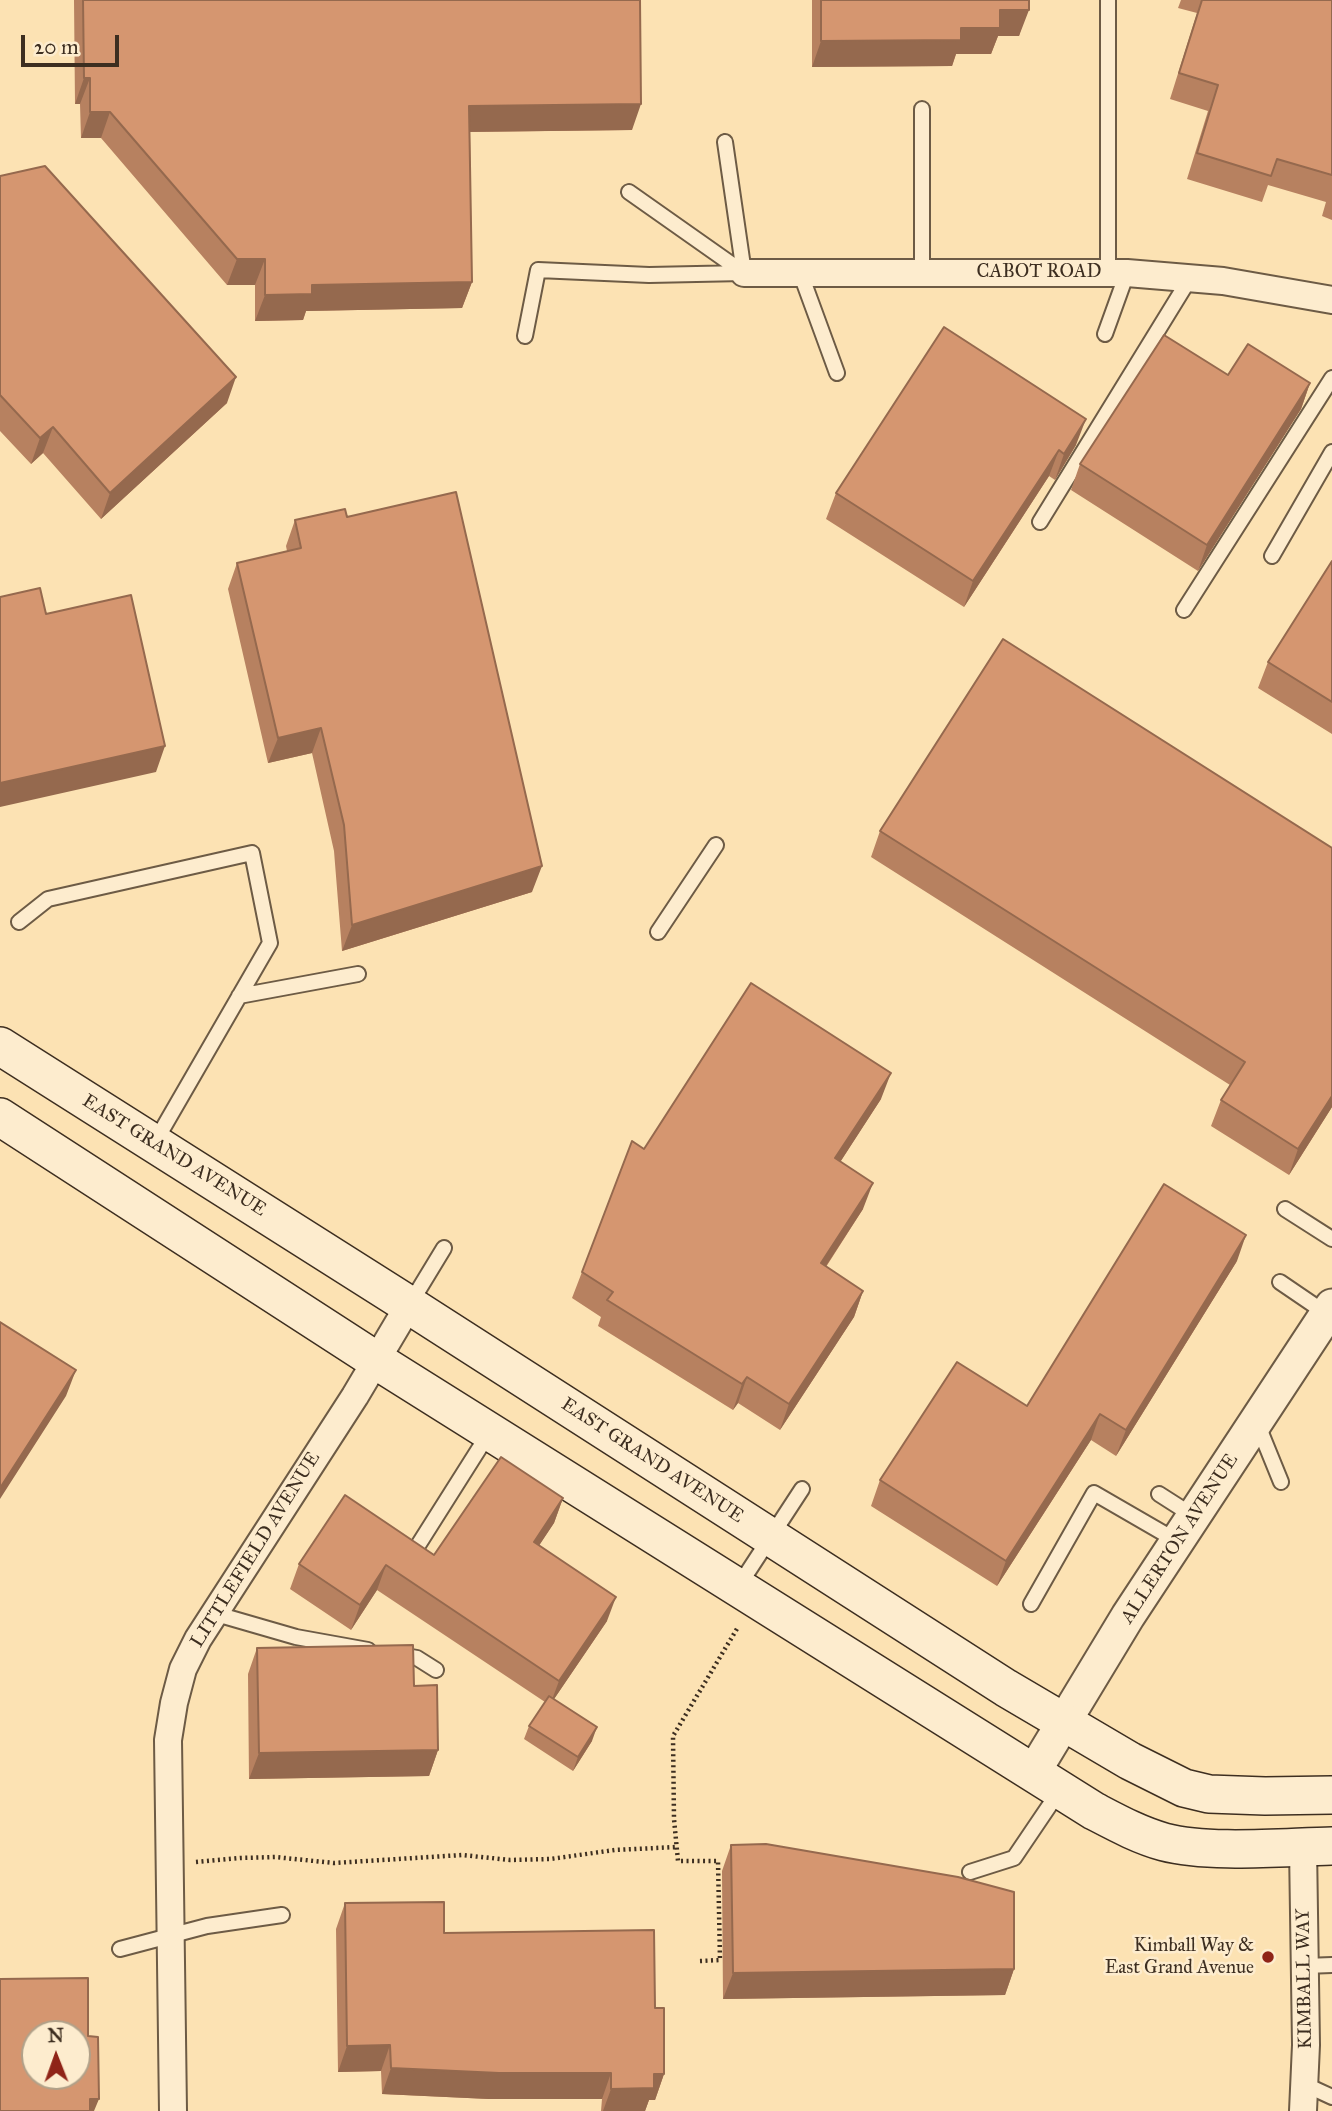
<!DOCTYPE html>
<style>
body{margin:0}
#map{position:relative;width:1332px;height:2111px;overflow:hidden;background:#fce2b3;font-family:"IM FELL Great Primer",serif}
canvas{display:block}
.north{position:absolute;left:21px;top:2020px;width:70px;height:70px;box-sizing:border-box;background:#fdecce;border:2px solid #b0a088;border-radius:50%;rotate:359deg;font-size:19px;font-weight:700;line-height:28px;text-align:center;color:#3d2e20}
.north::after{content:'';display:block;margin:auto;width:24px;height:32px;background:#8f2418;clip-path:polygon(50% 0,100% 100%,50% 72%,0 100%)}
.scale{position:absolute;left:21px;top:35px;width:98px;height:32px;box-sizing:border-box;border:4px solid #3d2e20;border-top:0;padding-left:9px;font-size:21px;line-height:24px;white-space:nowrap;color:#3d2e20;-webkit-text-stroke:5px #fdecce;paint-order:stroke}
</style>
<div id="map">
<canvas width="1332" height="2111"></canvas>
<div class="north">N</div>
<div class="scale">20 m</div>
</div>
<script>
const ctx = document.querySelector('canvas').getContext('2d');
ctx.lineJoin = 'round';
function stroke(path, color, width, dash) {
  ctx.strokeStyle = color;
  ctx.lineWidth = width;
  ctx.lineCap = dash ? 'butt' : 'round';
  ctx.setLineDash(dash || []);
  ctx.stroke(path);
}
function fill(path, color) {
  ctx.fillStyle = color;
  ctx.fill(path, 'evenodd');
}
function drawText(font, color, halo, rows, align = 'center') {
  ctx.font = font + ' "IM FELL Great Primer",serif';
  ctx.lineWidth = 5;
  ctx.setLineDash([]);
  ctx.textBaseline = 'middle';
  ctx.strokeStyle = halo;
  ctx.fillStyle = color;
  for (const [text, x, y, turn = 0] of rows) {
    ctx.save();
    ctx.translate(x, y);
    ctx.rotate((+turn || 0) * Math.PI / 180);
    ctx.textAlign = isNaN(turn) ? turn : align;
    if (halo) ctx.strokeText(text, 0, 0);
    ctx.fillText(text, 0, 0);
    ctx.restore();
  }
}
const service = new Path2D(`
 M725 142 744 273
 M629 192 744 273
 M800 272 837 373
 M922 272V109
 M1108 272V0
 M1105 334 1127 273
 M525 336 538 270 649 275 744 273
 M1040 522 1190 278
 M1272 556 1332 452
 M1184 610 1332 378
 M19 922 48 899 252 853 270 943 155 1142
 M658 932 716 845
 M239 996 358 974
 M1285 1209 1332 1239
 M1280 1282 1327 1314
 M410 1304 444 1248
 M1257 1423 1281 1482
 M1159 1494 1195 1517
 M417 1547 489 1433
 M738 1587 802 1489
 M1031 1604 1094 1493 1177 1541
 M213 1613 296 1637 368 1650
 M395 1654 417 1658 436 1670
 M970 1872 1014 1858 1060 1790
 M120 1949 207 1926 282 1915
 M1305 1966 1332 1965
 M1306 2085 1332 2097`);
const minor = new Path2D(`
 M744 273H1127L1223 281 1332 300
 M1303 1847 1306 2045 1303 2111
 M173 2111 168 1740 174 1703 183 1669 198 1639 355 1396 409 1305`);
const tertiary = new Path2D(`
 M1033 1773 1128 1616 1332 1306`);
const secondary = new Path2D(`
 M0 1046 409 1305 1006 1688 1130 1761 1184 1788 1209 1794 1265 1796 1332 1795
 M0 1117 377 1361 1094 1811C1117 1823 1139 1835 1164 1842 1210 1854 1283 1847 1332 1846`);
stroke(service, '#6d5b45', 18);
stroke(minor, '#6d5b45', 30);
stroke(tertiary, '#6d5b45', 37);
stroke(secondary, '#3d2e20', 40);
stroke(new Path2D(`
 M196 1862 240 1858 275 1857 334 1863 462 1855 510 1860 550 1859 615 1850 676 1847
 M700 1961 720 1960 718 1861H678L674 1819 673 1736 738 1627`), '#3d2e20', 4.5, [2, 3.5]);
stroke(service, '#fdecce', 14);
stroke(minor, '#fdecce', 26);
stroke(tertiary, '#fdecce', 33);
stroke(secondary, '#fdecce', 37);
fill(new Path2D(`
 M74 0H640L632 130 470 132 472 282 462 308 306 311 303 320 255 321V285H227L101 138H81L80 104H75Z
 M812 0H1029L1019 36H998L991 54H956L952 66 812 67Z
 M1181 0H1332V220L1322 216 1326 202 1268 185 1262 202 1187 179 1208 111 1170 99 1197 13 1178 8Z
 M0 176 227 403 101 519 43 453 31 464 0 431Z
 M1228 375 1310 383 1301 409 1198 571 1071 490 1080 464Z
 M1076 445 1055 480 1049 476 964 607 826 519 836 493Z
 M347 517 532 892 342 951 334 851 312 753 268 763 228 589 237 563 287 551 286 546 295 520Z
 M1332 561V734L1258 688 1268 662Z
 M880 831 1332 1107 1289 1175 1211 1126 1221 1100 1230 1085 871 857Z
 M881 1099 840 1162 863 1209 826 1267 863 1291 854 1317 780 1430 738 1403 733 1410 598 1326 601 1317 572 1298 582 1272 644 1149Z
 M1237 1261 1116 1456 1091 1440 997 1586 871 1506 880 1480 1027 1406Z
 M563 1498 554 1523 539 1545 607 1621 554 1699 592 1741 573 1771 524 1739 529 1726 545 1702 377 1590 351 1630 290 1589 299 1564 434 1555Z
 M257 1648 414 1686 438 1750 429 1776 249 1779 248 1674Z
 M731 1845 1014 1969 1005 1995 723 1999 722 1871Z
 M345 1903 444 1933 655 2008 664 2074 655 2100H649L645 2111H601L602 2099H489L382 2094 381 2071 338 2072 336 1929Z`), '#b78160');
fill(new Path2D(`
 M1000 10H1029L1019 36H998L991 54H956L952 66 812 67 821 41 961 28Z
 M84 78H90L80 104H75Z
 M641 104 632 130 460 132 469 106Z
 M90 112H110L101 138H81Z
 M237 259H265L255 285H227Z
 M472 282 462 308 306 311 303 320 255 321 265 295 312 285Z
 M236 377 227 403 101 519 110 493Z
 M1310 383 1301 409 1198 571 1207 545Z
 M1086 419 1076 445 1055 480 1064 454Z
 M53 427 43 453 31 464 40 438Z
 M1059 450 1049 476 964 607 973 581Z
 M321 728 312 753 268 763 278 738Z
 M165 746 156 772 0 807V783Z
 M542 866 532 892 342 951 352 925Z
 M891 1073 881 1099 826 1184 835 1158Z
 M1332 1096V1107L1289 1175 1298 1149Z
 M873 1183 863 1209 811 1289 821 1263Z
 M1246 1235 1237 1261 1116 1456 1126 1430Z
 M863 1291 854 1317 780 1430 789 1404Z
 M76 1370 66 1396 0 1499V1488Z
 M747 1377 738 1403 733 1410 742 1384Z
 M1100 1414 1091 1440 997 1586 1006 1561Z
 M563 1498 554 1523 525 1567 534 1542Z
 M386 1565 377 1590 351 1630 360 1605Z
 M616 1597 607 1621 550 1705 559 1681Z
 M597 1727 592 1741 573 1771 578 1757Z
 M438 1750 429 1776 249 1779 259 1753Z
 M1014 1969 1005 1995 723 1999 733 1973Z
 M390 2045 381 2071 338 2072 347 2046Z
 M391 2068 611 2073 602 2099H489L382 2094Z
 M654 2074H664L655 2100H649L645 2111H603L611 2089Z
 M90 2099H99L94 2111H85Z`), '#95694e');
const building = new Path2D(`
 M83 0H640L641 104 469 106 472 282 312 285V294L265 295V259H237L110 112H90V78H84Z
 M821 0H1029V10H1000V28H961V40L821 41Z
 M1202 0H1332V175L1277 159 1271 176 1197 153 1218 85 1179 73Z
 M45 166 236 377 110 493 53 427 40 438 0 395V176Z
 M944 327 1086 419 1064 454 1059 450 973 581 836 493Z
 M1164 335 1228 375 1248 344 1310 383 1207 545 1080 464Z
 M456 492 542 866 352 925 344 825 321 728 278 738 237 563 301 548 295 520 345 509 347 517Z
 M1332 561V702L1268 662Z
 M40 588 46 614 131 595 165 746 0 783V597Z
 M1003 639 1332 848V1096L1298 1149 1221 1100 1245 1062 880 831Z
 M751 983 891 1073 835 1158 873 1183 821 1263 863 1291 789 1404 747 1377 742 1384 607 1300 613 1292 582 1272 632 1141 644 1149Z
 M1164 1184 1246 1235 1126 1430 1100 1414 1006 1561 880 1480 957 1362 1027 1406Z
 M0 1322 76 1370 0 1488Z
 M501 1457 563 1498 534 1542 616 1597 559 1681 386 1565 360 1605 299 1564 345 1495 434 1555Z
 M413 1645 414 1686 437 1685 438 1750 259 1753 257 1648Z
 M549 1696 597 1727 578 1757 529 1726Z
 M766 1844 958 1877 1014 1892V1969L733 1973 731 1845Z
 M444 1902V1933L654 1930 655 2008H664V2074H654V2088L611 2089V2073H499L391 2068 390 2045 347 2046 345 1903Z
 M88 1978V2036L98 2037 99 2099H90V2111H0V1979ZM35 2034H77V2076H35Z`);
fill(building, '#d59670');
stroke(building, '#95694e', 2);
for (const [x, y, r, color] of [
 [1268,1957,7,"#8f2418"]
]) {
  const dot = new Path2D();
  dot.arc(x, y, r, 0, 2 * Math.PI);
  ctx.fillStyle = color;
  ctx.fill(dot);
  stroke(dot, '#fdecce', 2.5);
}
drawText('19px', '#3d2e20', '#fdecce', [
 ["CABOT ROAD",1039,272],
 ["EAST GRAND AVENUE",174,1156,32],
 ["EAST GRAND AVENUE",652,1461,33],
 ["ALLERTON AVENUE",1180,1539,-57],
 ["LITTLEFIELD AVENUE",256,1550,-58],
 ["KIMBALL WAY",1305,1979,-91]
]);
drawText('19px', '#3d2e20', '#fdecce', [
 ["Kimball Way &",1254,1946],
 ["East Grand Avenue",1254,1968]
], 'right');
</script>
